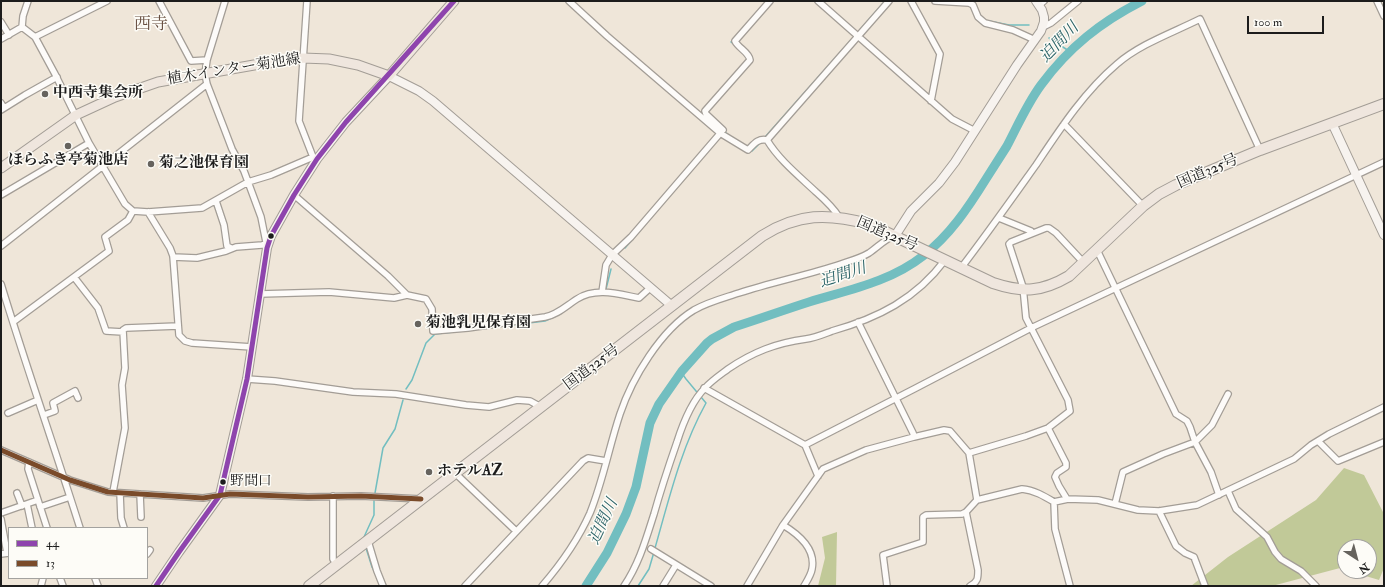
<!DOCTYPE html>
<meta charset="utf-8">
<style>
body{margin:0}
#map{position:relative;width:1385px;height:587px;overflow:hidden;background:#efe6d9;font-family:"IM FELL Double Pica",serif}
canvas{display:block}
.frame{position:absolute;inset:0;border:2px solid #1c1c1c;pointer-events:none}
.legend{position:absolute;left:8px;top:527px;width:140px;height:52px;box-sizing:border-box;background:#fdfcf7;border:1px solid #a3a29f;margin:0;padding:5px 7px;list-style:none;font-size:12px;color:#1c1c1c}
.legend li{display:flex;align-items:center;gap:8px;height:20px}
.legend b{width:20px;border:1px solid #a3a29f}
.north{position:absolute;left:1337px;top:539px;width:40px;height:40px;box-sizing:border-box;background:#fdfcf7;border:1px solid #a3a29f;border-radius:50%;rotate:144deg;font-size:11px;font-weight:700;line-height:16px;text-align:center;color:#1c1c1c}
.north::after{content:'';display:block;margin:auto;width:14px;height:18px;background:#66635e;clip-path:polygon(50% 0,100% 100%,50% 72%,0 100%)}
.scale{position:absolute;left:1247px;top:16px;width:77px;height:18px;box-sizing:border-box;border:2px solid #1c1c1c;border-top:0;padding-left:5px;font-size:12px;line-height:14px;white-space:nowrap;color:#1c1c1c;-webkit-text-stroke:3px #fdfcf7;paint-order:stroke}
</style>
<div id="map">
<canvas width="1385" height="587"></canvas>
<div class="frame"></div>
<ul class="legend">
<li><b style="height:5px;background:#8e44ad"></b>44</li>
<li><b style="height:5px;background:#7a4b2a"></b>13</li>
</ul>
<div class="north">N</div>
<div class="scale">100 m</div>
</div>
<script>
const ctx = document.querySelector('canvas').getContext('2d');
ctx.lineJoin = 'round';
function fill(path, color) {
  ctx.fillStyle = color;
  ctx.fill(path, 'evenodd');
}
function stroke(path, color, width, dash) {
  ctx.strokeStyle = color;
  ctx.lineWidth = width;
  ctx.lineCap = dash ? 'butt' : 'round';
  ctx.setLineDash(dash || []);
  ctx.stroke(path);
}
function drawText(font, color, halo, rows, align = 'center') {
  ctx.font = font + ' "IM FELL Double Pica","Noto Serif JP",serif';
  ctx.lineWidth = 3;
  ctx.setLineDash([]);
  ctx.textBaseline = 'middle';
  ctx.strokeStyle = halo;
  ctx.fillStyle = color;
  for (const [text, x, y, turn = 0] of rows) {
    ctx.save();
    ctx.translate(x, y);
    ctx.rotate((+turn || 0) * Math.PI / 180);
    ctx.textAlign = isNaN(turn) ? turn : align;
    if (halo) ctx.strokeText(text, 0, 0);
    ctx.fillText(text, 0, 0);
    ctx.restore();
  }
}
fill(new Path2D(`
 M1344 468 1364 475 1384 514V568L1379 580 1349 571H1369V547H1345V570L1340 568 1272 586H1191L1228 557 1316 500Z
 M837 532 836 586H818L825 558 822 537Z`), '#c1c998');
stroke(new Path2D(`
 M989 21 1009 25H1029
 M858 32 885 1
 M1049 38 1069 51
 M733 40 731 42 735 45
 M725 132 731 137
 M766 136 852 39
 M751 150 752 151 760 143
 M625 248 697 164
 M606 289 611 269
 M496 327 545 321 556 316
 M406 389 412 380 426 343 435 334 454 332
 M375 493 383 448 395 429 403 400
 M364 537 374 515V501
 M366 548 372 567 376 575
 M655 548C669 499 681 448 706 403L686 379 681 372
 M638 586 649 569 654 552`), '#72bec0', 1.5);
stroke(new Path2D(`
 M586 586 607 553 626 514 636 487 650 423 659 404 682 371 707 343 712 339 734 327C759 319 784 310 809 302 848 290 890 282 923 256 950 235 968 208 986 179 993 168 1000 157 1007 146 1018 125 1027 104 1041 85 1069 47 1101 22 1142 1`), '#72bec0', 9);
const street = new Path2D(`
 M159 1 191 61 207 60
 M225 1 207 60 205 74 207 84 224 128 232 149 244 171 254 198 261 217 267 247
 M307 1 299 121 313 157
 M569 1 607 36 720 133 748 150C754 144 758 138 767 140 779 160 799 176 816 192 825 200 833 207 839 217
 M818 1 944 112 952 119 975 131
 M911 1 940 54 931 101
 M935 1 969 3 973 5 978 17 985 23 1013 30 1035 40
 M1377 1 1384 16
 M1039 5 1044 1
 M1 22 9 35
 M22 27 35 37 55 74 89 143 125 204 133 211 148 212 202 208 248 182 271 175 313 157 317 159
 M1043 27 1051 23 1078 1
 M35 37 107 1
 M1 39 22 27 23 16 28 1
 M1 103 4 108
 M1 110 25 95 57 77
 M1064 124 1143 206
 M767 140 889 1
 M1 195 89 143
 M294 195 388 276 407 295
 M216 201 224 225 227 246 231 248
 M148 212 170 248 173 256 179 335 185 341 192 343 252 347
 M999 218 1031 231 1032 233
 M1 246 207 84
 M1097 250 1176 414 1187 421 1190 427 1195 442 1211 472 1219 495
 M173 257 197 258 226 251 236 247 262 245 266 244
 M961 268C987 234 1011 200 1036 165 1060 129 1084 92 1117 64 1140 44 1172 33 1200 19L1260 150
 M74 277 98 308 106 331 123 332
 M1 284C26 366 54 446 80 528
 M602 292 606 265 612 255 631 237 723 130 706 114 705 111 750 60C749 52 738 48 735 41L770 1
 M260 294 329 292 394 298 407 295 426 299 432 309 433 331 468 328 545 317C557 315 566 306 577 299 596 287 618 294 639 298L650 288
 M13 322 109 251 105 237 128 220 133 211
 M858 322 913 433 914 437
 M247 379 275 381 353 392 396 394 466 405 489 407 517 400 530 401 541 407
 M704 388 805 445 818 476
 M8 413 38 400
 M44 415 55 411 53 403 75 391 78 398
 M1048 428 1066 463V467L1057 473 1055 477 1059 486 1067 499
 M1318 441 1338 461 1384 442
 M805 445 914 389 1031 328 1384 162
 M1 450 70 480 108 492 203 498 230 494 308 497 361 496 421 499
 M969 453 1026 436 1048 428 1070 411 1068 400 1026 318 1023 287 1009 244 1011 242 1046 228H1049L1056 233 1084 263
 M29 462 28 469 47 528
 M455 473 516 531
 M1228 491 1236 509 1267 537 1275 552 1281 559 1301 571 1316 586
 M113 492 125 428 122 385 125 368 123 330 126 328 178 326
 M17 493 22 506
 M120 493 121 518 124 528
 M140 494 141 517
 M333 496V559L337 565
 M1054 502 1055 529 1070 586
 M27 504 32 528
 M1115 504 1123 472 1163 454 1195 442 1212 425 1228 394
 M40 507 70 497
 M1159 511 1176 546 1185 553 1194 557 1205 586
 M966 512 978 570C978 578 978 582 970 586
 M1 513 38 500
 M1 519 7 553
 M783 525C798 534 816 549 812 569 811 575 807 581 804 586
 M368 541 377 571 383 586
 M651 549 711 586
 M1 554 9 553
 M147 554 150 550
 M60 578 63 586
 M95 578 98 586
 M41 586 43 578
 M465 586 583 461 588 458 606 461
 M542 586C561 564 578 540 590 513 603 481 609 447 620 414 632 378 661 330 694 310 708 302 724 298 739 293 773 282 808 275 841 264 850 261 861 258 869 253 878 247 885 239 894 236
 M624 586C639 564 646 539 654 514 661 489 669 465 677 442 683 423 691 402 705 388 711 381 720 375 728 369 753 352 776 343 806 339 815 338 824 334 832 331 878 318 916 299 945 260
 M663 586 676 565
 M747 586 783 525 823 469 866 450 914 437 944 430 950 431 969 453 977 500
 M887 586 883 555 923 542V517L926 515 962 514 966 512 977 500 1022 489C1034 490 1044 496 1054 502L1068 499 1098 500 1138 510 1159 511 1197 505 1294 459 1311 445 1329 434 1384 407`);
const secondary = new Path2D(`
 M1332 123 1384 235
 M895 236 911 211 939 183 955 162 1017 65 1041 31 1044 22V17L1042 10 1036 1
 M156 586 179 552 220 495 247 379 267 248 271 236 294 195 317 159 346 122 389 76 419 91 433 101 672 306`);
const primary = new Path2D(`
 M1 168 76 115 115 97 158 82 254 65 303 58 329 59 358 65 389 76 454 1`);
const highway = new Path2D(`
 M309 586 762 236C798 213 828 213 869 224L993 283C1023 293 1042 292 1069 276L1143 206 1159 194 1176 185 1260 150 1384 104`);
stroke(street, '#a39d96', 8);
stroke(secondary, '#a39d96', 10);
stroke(primary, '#a39d96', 11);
stroke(highway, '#a39d96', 12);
stroke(street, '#fdfbf9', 5.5);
stroke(secondary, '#f7f3ef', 8);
stroke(primary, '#efe6de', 9);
stroke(highway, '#efe6de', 10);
stroke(new Path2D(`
 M156 586 179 552 220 495 247 379 267 248 271 236 294 195 317 159 346 122 454 1`), '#8e44ad', 5);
stroke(new Path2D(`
 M1 450 70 480 108 492 203 498 230 494 308 497 361 496 421 499`), '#7a4b2a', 5);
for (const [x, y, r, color] of [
 [45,94,4,"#66635e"],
 [68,146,4,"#66635e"],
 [151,164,4,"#66635e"],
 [271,236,3.5,"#1c1c1c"],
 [418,324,4,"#66635e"],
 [429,472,4,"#66635e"],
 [223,482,3.5,"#1c1c1c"]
]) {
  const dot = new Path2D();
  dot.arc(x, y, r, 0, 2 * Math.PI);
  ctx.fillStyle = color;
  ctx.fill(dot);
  stroke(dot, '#fdfcf7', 1.5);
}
drawText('14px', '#1c1c1c', '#fdfcf7', [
 ["野間口",230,482]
], 'left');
drawText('15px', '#1c1c1c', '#fdfcf7', [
 ["植木インター菊池線",234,70,-9],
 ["国道325号",1208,172,-23],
 ["国道325号",887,235,23],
 ["国道325号",592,368,-37]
]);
drawText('bold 15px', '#1c1c1c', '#fdfcf7', [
 ["中西寺集会所",53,94],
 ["ほらふき亭菊池店",68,161,"center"],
 ["菊之池保育園",159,164],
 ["菊池乳児保育園",426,324],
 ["ホテルAZ",437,472]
], 'left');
drawText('italic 16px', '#2c6468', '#fdfcf7', [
 ["迫間川",1060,43,-46],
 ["迫間川",843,276,-18],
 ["迫間川",604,522,-65]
]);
drawText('17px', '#684f41', '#fdfcf7', [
 ["西寺",151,25]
]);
</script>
